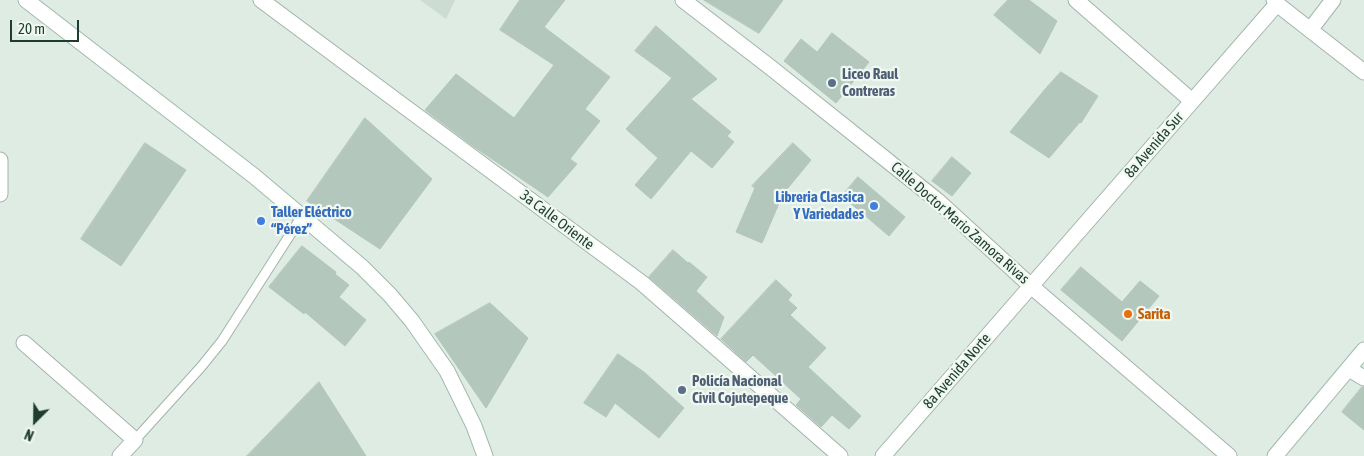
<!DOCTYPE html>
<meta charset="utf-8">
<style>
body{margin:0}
#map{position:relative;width:1364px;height:456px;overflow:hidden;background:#dfece4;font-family:"Asap Condensed",sans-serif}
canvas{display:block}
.north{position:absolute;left:10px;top:396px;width:50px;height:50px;-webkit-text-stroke:4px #f0f8f2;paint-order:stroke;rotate:203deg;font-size:14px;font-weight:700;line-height:20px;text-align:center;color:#1f3d2f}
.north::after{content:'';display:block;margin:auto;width:18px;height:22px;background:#1f3d2f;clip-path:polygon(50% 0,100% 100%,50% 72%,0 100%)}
.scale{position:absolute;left:10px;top:20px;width:69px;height:22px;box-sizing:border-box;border:2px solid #1f3d2f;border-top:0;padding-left:6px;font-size:15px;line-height:18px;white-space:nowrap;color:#1f3d2f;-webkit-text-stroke:4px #f0f8f2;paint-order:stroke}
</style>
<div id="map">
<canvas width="1364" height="456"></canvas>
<div class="north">N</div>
<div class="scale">20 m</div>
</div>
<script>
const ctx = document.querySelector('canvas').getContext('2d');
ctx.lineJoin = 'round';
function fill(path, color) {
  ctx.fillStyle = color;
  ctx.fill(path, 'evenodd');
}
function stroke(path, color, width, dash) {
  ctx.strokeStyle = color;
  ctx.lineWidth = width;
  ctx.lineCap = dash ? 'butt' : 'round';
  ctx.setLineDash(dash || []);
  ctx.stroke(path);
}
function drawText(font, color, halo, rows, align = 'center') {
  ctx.font = font + ' "Asap Condensed",sans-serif';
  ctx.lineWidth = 4.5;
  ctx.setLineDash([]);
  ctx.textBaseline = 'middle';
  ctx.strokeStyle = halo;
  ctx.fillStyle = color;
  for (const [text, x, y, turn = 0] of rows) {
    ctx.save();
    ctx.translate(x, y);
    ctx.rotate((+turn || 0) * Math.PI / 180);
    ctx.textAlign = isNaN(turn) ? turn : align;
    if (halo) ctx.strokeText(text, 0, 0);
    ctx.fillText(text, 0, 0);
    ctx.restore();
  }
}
fill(new Path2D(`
 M420 0H455L446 19Z`), '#cddcd2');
const building = new Path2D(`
 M520 0H565L544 27 610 77 585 109 600 121 570 159 577 164 548 197 473 146 425 110 456 74 514 118 554 65 500 30Z
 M704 0H783L759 33Z
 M1008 0H1029L1057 21 1040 54 994 15Z
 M656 26 717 79 691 99 731 132 727 136 734 142 712 168 691 151 651 199 635 185 658 158 626 129 672 78 635 51Z
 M832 33 869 62 836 103 784 61 801 39 817 52Z
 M1061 72 1098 96 1081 123 1080 122 1049 158 1010 132 1046 88Z
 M365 118 432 179 380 249 307 201Z
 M145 143 186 170 121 266 81 239Z
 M793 143 811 160 783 194 762 243 736 232 755 188 752 186Z
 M952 157 971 173 952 196 932 181Z
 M858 177 905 217 889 236 842 196Z
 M302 246 336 272 335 274 349 285 339 297 366 320 345 346 305 312 304 314 269 287Z
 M673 250 688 263 689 262 707 277 696 291 724 317 717 336 649 277Z
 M1081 267 1122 302 1140 281 1159 296 1122 341 1061 290Z
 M776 280 792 295 788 300 797 308 790 315 826 348 808 367 861 416 849 429 832 415 821 427 796 405 801 399 753 355 746 362 721 339Z
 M490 303 528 338 486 408 435 334Z
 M618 354 644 372 684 408 659 438 615 403 606 417 584 403Z
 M319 382 366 456H247Z
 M1362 387H1364V430L1342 412Z`);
fill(building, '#b4c7bc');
stroke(building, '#b1c6b9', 1);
const service = new Path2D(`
 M135 440 201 367 222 341 302 216`);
const minor = new Path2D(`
 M261 0 642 283 840 456
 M1076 0 1192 101
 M1274 0 1277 4 1364 72
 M1310 30 1333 0
 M0 160V194
 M1031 286 1277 4
 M24 343 135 440 120 456
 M1349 369 1364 378`);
const tertiary = new Path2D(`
 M683 0 770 67 938 201 1031 286 1229 456
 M883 456 1031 286`);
const secondary = new Path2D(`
 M26 0 254 176 362 267 390 295 412 321 447 371 474 426 485 456
 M1275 456 1364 350`);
stroke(service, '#a2b4aa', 11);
stroke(minor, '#a2b4aa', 17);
stroke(tertiary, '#a2b4aa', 17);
stroke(secondary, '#9fbbad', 17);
stroke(service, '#fff', 9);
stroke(minor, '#fff', 15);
stroke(tertiary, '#fff', 15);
stroke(secondary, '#fff', 15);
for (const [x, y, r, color] of [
 [832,83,5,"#5c6f8a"],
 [874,206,5,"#3f7fe0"],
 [261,221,5,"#3f7fe0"],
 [1128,314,5,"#e8710a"],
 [682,390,5,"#5c6f8a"]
]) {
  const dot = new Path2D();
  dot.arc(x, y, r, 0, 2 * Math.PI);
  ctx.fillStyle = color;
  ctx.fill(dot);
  stroke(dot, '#f0f8f2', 2);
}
drawText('bold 15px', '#4e5e75', '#f0f8f2', [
 ["Liceo Raul",842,74],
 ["Contreras",842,91],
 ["Policía Nacional",692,381],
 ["Civil Cojutepeque",692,398]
], 'left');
drawText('15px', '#1f3d2f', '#f0f8f2', [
 ["8a Avenida Sur",1154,145,-49],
 ["3a Calle Oriente",557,220,37],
 ["Calle Doctor Mario Zamora Rivas",960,223,41],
 ["8a Avenida Norte",957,371,-49]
]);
drawText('bold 15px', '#366cbe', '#f0f8f2', [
 ["Libreria Classica",864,197],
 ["Y Variedades",864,214],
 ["Taller Eléctrico",271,212,"left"],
 ["“Pérez”",271,229,"left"]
], 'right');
drawText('bold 15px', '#c56008', '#f0f8f2', [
 ["Sarita",1138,314]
], 'left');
</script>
